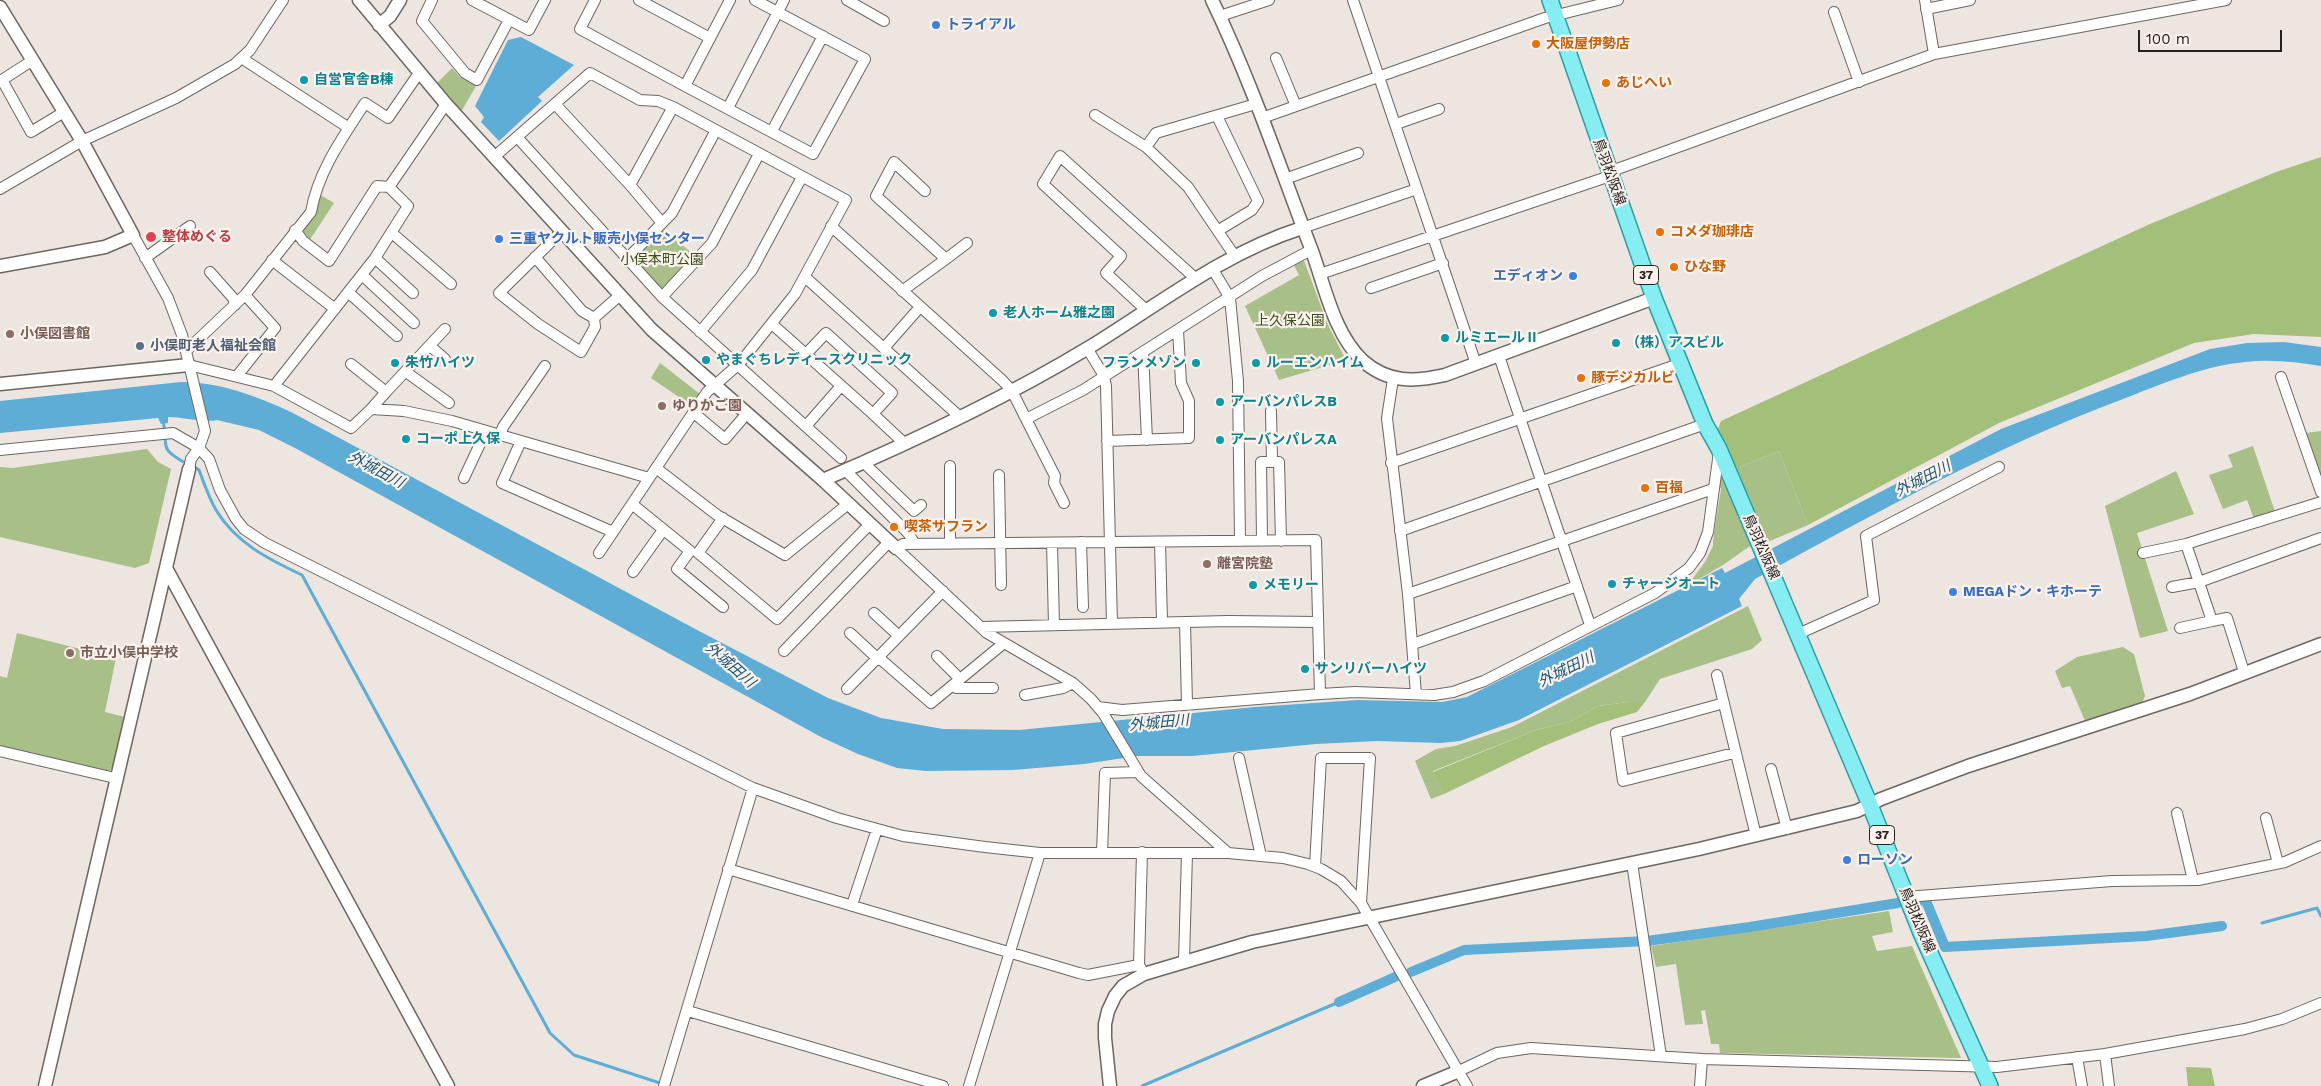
<!DOCTYPE html>
<meta charset="utf-8">
<style>
body{margin:0}
#map{position:relative;width:2321px;height:1086px;overflow:hidden;background:#ede5df;font-family:"Work Sans",sans-serif}
canvas{display:block}
.scale{position:absolute;left:2138px;top:30px;width:144px;height:22px;box-sizing:border-box;border:2px solid #23201e;border-top:0;padding-left:6px;font-size:15px;line-height:18px;white-space:nowrap;color:#23201e;-webkit-text-stroke:4px #fbf2ed;paint-order:stroke}
</style>
<div id="map">
<canvas width="2321" height="1086"></canvas>
<div class="scale">100 m</div>
</div>
<script>
const ctx = document.querySelector('canvas').getContext('2d');
ctx.lineJoin = 'round';
function fill(path, color) {
  ctx.fillStyle = color;
  ctx.fill(path, 'evenodd');
}
function stroke(path, color, width, dash) {
  ctx.strokeStyle = color;
  ctx.lineWidth = width;
  ctx.lineCap = dash ? 'butt' : 'round';
  ctx.setLineDash(dash || []);
  ctx.stroke(path);
}
function drawText(font, color, halo, rows, align = 'center') {
  ctx.font = font + ' "Work Sans","Noto Sans JP",sans-serif';
  ctx.lineWidth = 4.5;
  ctx.setLineDash([]);
  ctx.textBaseline = 'middle';
  ctx.strokeStyle = halo;
  ctx.fillStyle = color;
  for (const [text, x, y, turn = 0] of rows) {
    ctx.save();
    ctx.translate(x, y);
    ctx.rotate((+turn || 0) * Math.PI / 180);
    ctx.textAlign = isNaN(turn) ? turn : align;
    if (halo) ctx.strokeText(text, 0, 0);
    ctx.fillText(text, 0, 0);
    ctx.restore();
  }
}
fill(new Path2D(`
 M452 68 460 77 476 86 461 112 437 83Z
 M319 194 334 203 309 241 305 238 303 229Z
 M662 230 695 255 664 289 659 288 634 261 636 255Z
 M1303 258 1328 325 1346 360 1279 380 1245 306 1299 275 1293 263Z
 M660 363 700 394 692 406 651 378Z
 M2321 431V477L2306 433Z
 M2253 446 2275 512 2254 519 2247 500 2223 509 2209 475 2233 467 2228 455Z
 M147 449 158 462 171 469 149 563 135 568 0 537V467L13 468Z
 M1779 451 1808 525 1765 543 1734 469Z
 M1719 466 1753 544 1723 565 1687 586 1705 562 1713 546C1712 540 1720 499 1721 488L1716 487Z
 M2176 471 2194 514 2137 533 2168 631 2140 638 2105 506Z
 M1748 606 1762 640 1752 649 1660 679 1645 702H1628L1598 706 1570 722 1536 730 1433 771 1444 794 1431 799 1415 761 1436 749 1455 746 1512 727Z
 M17 633 116 658 105 712 125 717 112 768 109 771 0 746V676L7 678Z
 M2123 647 2134 654 2145 696 2141 705 2086 723 2070 686 2062 688 2055 671 2077 657Z
 M1889 911 1893 932 1872 936 1877 951 1912 946 1961 1058 1720 1053 1719 1044H1711L1705 1010 1701 1011 1703 1024 1685 1025 1676 964 1656 967 1651 946Z`), '#a8bf88');
fill(new Path2D(`
 M2321 157V337L2254 334 2194 343 1999 423 1808 525 1779 451 1734 469 1717 432 1721 421 2150 224 2276 172Z
 M1628 702H1645L1637 712 1598 724 1544 746 1444 794 1433 772 1536 730 1570 722 1598 706Z
 M2186 1067 2211 1068 2215 1086H2188Z`), '#a3bf79');
fill(new Path2D(`
 M521 37 574 65 538 97 542 101 499 141 481 122 484 117 475 106 508 40Z
 M2284 342 2321 347V366C2296 362 2271 359 2245 362 2203 366 2162 384 2123 399 1995 447 1875 513 1755 579L1739 599 1742 606 1519 720 1460 741 1441 743 1377 741 1316 744 1192 756H1137L1084 764 1013 770 926 771 897 768 858 754 821 737 295 448 259 430 217 420C204 423 183 417 168 417V423L161 424 158 418 0 433V401L181 382C220 382 256 396 291 412L699 631 828 698 881 718 943 729 1019 730 1255 707 1358 700 1442 702 1467 697 1722 568 1725 573 2001 429 2210 349 2247 343Z`), '#5eadd6');
stroke(new Path2D(`
 M163 420C169 449 157 447 187 464
 M193 466 199 470C204 483 209 498 216 510 236 543 268 559 302 575L550 1033 574 1055 669 1086
 M2262 923 2317 908 2321 916
 M1142 1086 1339 1002`), '#5eadd6', 3);
stroke(new Path2D(`
 M1923 901H1926L1945 947 2146 936 2222 926
 M1411 972 1464 950 1647 941 1750 927 1898 903
 M1339 1002 1395 977`), '#5eadd6', 10);
const minor = new Path2D(`
 M432 0 422 21 465 73 477 80 509 20
 M472 0 529 30 545 0
 M595 0 580 29 685 86 730 0
 M639 0 710 38
 M847 0 884 21
 M1353 0 1476 364
 M1925 0 1934 54
 M1926 9 1970 0
 M1834 12 1859 82
 M1220 16 1269 0
 M245 57 246 61 349 128
 M1276 58 1296 106
 M33 60 2 80 31 132 64 112
 M685 86 813 154 865 59 755 0
 M555 104 630 185 673 107
 M728 108 784 0
 M1095 115 1146 147 1188 187 1234 255
 M1217 116 1258 201 1252 210 1219 230
 M1262 118 1545 18 1618 0
 M1396 124 1439 109
 M772 131 823 36
 M517 137 662 297 841 458
 M1146 147 1156 133 1256 104
 M494 157 590 73 640 100 658 101 673 107 846 200 795 294 739 364 707 392 599 553
 M1609 172 1934 54 2226 0
 M1285 179 1358 153
 M630 185 662 223
 M0 189 82 141 176 98 235 64 250 50 283 0
 M831 226 1003 381 1012 391 1026 419 1083 390 1262 276 1311 250
 M1302 228 1417 189
 M295 230 303 241 329 261 377 186 389 187
 M561 232 499 293 538 324 581 352 595 327 594 318 619 296
 M392 233 451 284
 M133 235 168 298 182 335 205 431 199 448 191 459 189 469
 M535 257 582 311 594 318
 M145 258 190 226
 M375 258 413 293
 M627 259 672 213 716 130
 M946 259 967 243
 M272 260 335 309
 M1212 268 1230 298 1238 381 1240 541
 M210 272 233 298 235 305
 M1320 274 1610 176
 M362 275 414 323
 M805 277 960 417
 M1371 288 1443 263
 M902 291 946 259 876 196 894 162 925 191
 M348 292 397 336
 M662 297 712 243 759 154
 M1146 310 1106 273 1121 256 1043 184 1060 156 1195 278
 M772 324 873 414 892 393 826 333 806 354
 M700 332 752 270 802 177
 M430 346 445 359
 M884 348 920 307
 M1087 348 1104 376 1106 386 1112 624
 M186 351 245 295 311 212C318 171 343 137 365 103L388 118 419 73
 M1143 352 1147 440
 M1499 356 1590 625
 M351 364 386 392 371 409
 M189 365 274 386 351 428 371 409 404 411 452 421 649 478
 M406 372 449 403
 M237 376 275 328 245 295
 M2281 377 2321 492
 M1393 379 1387 418 1408 594 1416 694
 M274 386 375 258 408 206 389 187 446 104
 M386 392 445 329
 M1271 411 1272 461
 M694 413 725 439 743 418
 M873 414 905 444
 M1026 419 1055 476 1054 483 1064 503
 M806 426 841 386
 M500 435 503 427 545 366
 M521 441 502 483 613 532
 M1107 441 1189 438V401L1181 383 1178 330
 M0 450 173 433 199 448 209 459 220 490 236 519 244 529 265 543 753 788 837 818 903 836 985 847 1040 853H1228L1283 858 1308 864 1321 869 1341 881 1361 903 1467 1086
 M864 463 914 511 921 505
 M1391 463 1682 363
 M950 466V544
 M656 468 717 515 785 555 848 504
 M846 471 908 533 915 544
 M999 475 1001 585
 M464 478 486 431
 M632 504 690 551 677 569 723 607
 M723 518 698 553 777 619 870 524
 M1400 531 1705 424
 M1262 541 1261 462H1279L1281 541
 M1081 542 1083 607
 M1160 542 1162 622
 M1052 543 1054 625
 M2143 553 2186 544
 M633 572 663 530
 M2172 587 2199 582 2321 538
 M1408 594 1713 489
 M874 613 899 636
 M1185 622 1187 704
 M981 627 1228 621 1317 622
 M2180 628 2212 621
 M850 633 877 658
 M1798 634 1874 600 1866 536 1999 467
 M1413 644 1577 586
 M784 651 889 542
 M937 656 960 679
 M878 657 931 703 1004 643
 M2244 672 2227 618 2212 621 2186 544 2321 502
 M1717 675 1756 836
 M953 685 956 688H993
 M847 689 943 591
 M1025 695 1063 688 1073 683
 M1724 703 1616 733 1623 781 1734 753
 M1098 707 1122 710 1320 694 1355 692 1434 695 1453 692 1484 681 1655 593 1689 568 1700 553 1708 532 1719 452
 M0 751 115 778
 M1239 758 1261 856
 M1771 769 1787 829
 M2177 813 2193 880
 M2266 818 2278 863
 M1142 852 1139 965 1142 970
 M1102 853 1105 773 1138 772
 M1228 853 1141 776 1103 713 1091 699 1073 683 987 633 896 548 903 544 1316 540 1320 694
 M1632 863 1661 1056
 M1315 866 1321 758H1370L1361 903
 M728 869 1079 973 1088 975 1139 965
 M1906 897 2112 881 2198 880 2285 862 2321 846
 M852 905 877 829
 M1184 961 1187 853
 M688 1011 943 1086
 M2105 1054 2109 1086
 M2077 1057 2082 1086
 M1459 1071 1497 1053 1531 1048 1702 1059 1997 1067 2105 1054 2245 1029 2282 1019 2321 1003
 M664 1086 753 788
 M969 1086 1040 853
 M1700 1086 1702 1059`);
const tertiary = new Path2D(`
 M359 0 446 104 652 330 823 480 896 548
 M1212 0C1251 81 1280 167 1312 251 1325 287 1334 334 1363 361 1388 383 1414 382 1445 375L1654 298
 M0 7 82 141 133 235 105 247 0 266
 M379 25 390 16 400 0
 M0 384 189 365
 M823 480C914 441 1004 399 1088 348 1158 305 1223 253 1302 228
 M166 568 448 1086
 M45 1086 189 469
 M1110 1086 1105 1038V1024L1108 1011 1115 996 1123 986 1144 974 1252 942 1699 849 1857 811 1881 799 1968 766 2190 694 2321 644
 M1423 1086 1459 1071`);
const primary = new Path2D(`
 M1550 0 1654 298 1705 424 1719 449 1870 805 1921 933 1990 1086`);
stroke(minor, '#6d6661', 12);
stroke(tertiary, '#6d6661', 15);
stroke(primary, '#2f9da3', 18);
stroke(minor, '#fff', 10);
stroke(tertiary, '#fff', 12);
stroke(primary, '#86edf3', 15);
for (const [x, y, r, color] of [
 [936,25,5,"#3f7fe0"],
 [1536,44,5,"#e8710a"],
 [304,80,5,"#0f9aa8"],
 [1606,83,5,"#e8710a"],
 [1660,232,5,"#e8710a"],
 [151,237,6,"#e0444e"],
 [499,239,5,"#3f7fe0"],
 [1674,267,5,"#e8710a"],
 [1573,276,5,"#3f7fe0"],
 [993,313,5,"#0f9aa8"],
 [10,334,5,"#8d6e63"],
 [1445,338,5,"#0f9aa8"],
 [1616,343,5,"#0f9aa8"],
 [140,346,5,"#5c6f8a"],
 [706,360,5,"#0f9aa8"],
 [395,363,5,"#0f9aa8"],
 [1196,363,5,"#0f9aa8"],
 [1256,363,5,"#0f9aa8"],
 [1581,378,5,"#e8710a"],
 [1220,402,5,"#0f9aa8"],
 [662,406,5,"#8d6e63"],
 [406,439,5,"#0f9aa8"],
 [1220,440,5,"#0f9aa8"],
 [1645,488,5,"#e8710a"],
 [894,527,5,"#e8710a"],
 [1207,564,5,"#8d6e63"],
 [1612,584,5,"#0f9aa8"],
 [1253,585,5,"#0f9aa8"],
 [1953,592,5,"#3f7fe0"],
 [70,653,5,"#8d6e63"],
 [1305,669,5,"#0f9aa8"],
 [1847,860,5,"#3f7fe0"]
]) {
  const dot = new Path2D();
  dot.arc(x, y, r, 0, 2 * Math.PI);
  ctx.fillStyle = color;
  ctx.fill(dot);
  stroke(dot, '#fbf2ed', 2);
}
for (const [x, y, w] of [
 [1646,275,25],
 [1882,835,25]
]) {
  const box = new Path2D();
  box.roundRect(x - w / 2, y - 9.5, w, 19, 4);
  ctx.fillStyle = '#fbf2ed';
  ctx.fill(box);
  stroke(box, '#23201e', 1);
}
drawText('bold 12px', '#23201e', null, [
 ["37",1646,275],
 ["37",1882,835]
]);
drawText('bold 14px', '#366cbe', '#fbf2ed', [
 ["トライアル",946,25],
 ["三重ヤクルト販売小俣センター",509,239],
 ["エディオン",1563,276,"right"],
 ["MEGAドン・キホーテ",1963,592],
 ["ローソン",1857,860]
], 'left');
drawText('bold 14px', '#c56008', '#fbf2ed', [
 ["大阪屋伊勢店",1546,44],
 ["あじへい",1616,83],
 ["コメダ珈琲店",1670,232],
 ["ひな野",1684,267],
 ["豚デジカルビ",1591,378],
 ["百福",1655,488],
 ["喫茶サフラン",904,527]
], 'left');
drawText('bold 14px', '#0d838f', '#fbf2ed', [
 ["自営官舎B棟",314,80],
 ["老人ホーム雅之園",1003,313],
 ["ルミエールⅡ",1455,338],
 ["（株）アスビル",1626,343],
 ["やまぐちレディースクリニック",716,360],
 ["朱竹ハイツ",405,363],
 ["フランメゾン",1186,363,"right"],
 ["ルーエンハイム",1266,363],
 ["アーバンパレスB",1230,402],
 ["コーポ上久保",416,439],
 ["アーバンパレスA",1230,440],
 ["チャージオート",1622,584],
 ["メモリー",1263,585],
 ["サンリバーハイツ",1315,669]
], 'left');
drawText('14px', '#23201e', '#fbf2ed', [
 ["鳥羽松阪線",1609,172,70],
 ["鳥羽松阪線",1761,547,66],
 ["鳥羽松阪線",1917,920,67]
]);
drawText('bold 14px', '#be3a42', '#fbf2ed', [
 ["整体めぐる",162,237]
], 'left');
drawText('14px', '#394b19', '#fbf2ed', [
 ["小俣本町公園",662,260],
 ["上久保公園",1290,321]
]);
drawText('bold 14px', '#785e54', '#fbf2ed', [
 ["小俣図書館",20,334],
 ["ゆりかご園",672,406],
 ["離宮院塾",1217,564],
 ["市立小俣中学校",80,653]
], 'left');
drawText('bold 14px', '#4e5e75', '#fbf2ed', [
 ["小俣町老人福祉会館",150,346]
], 'left');
drawText('italic 15px', '#195673', '#fbf2ed', [
 ["外城田川",376,470,28],
 ["外城田川",1923,479,-27],
 ["外城田川",730,665,41],
 ["外城田川",1566,670,-26],
 ["外城田川",1159,723,-5]
]);
</script>
